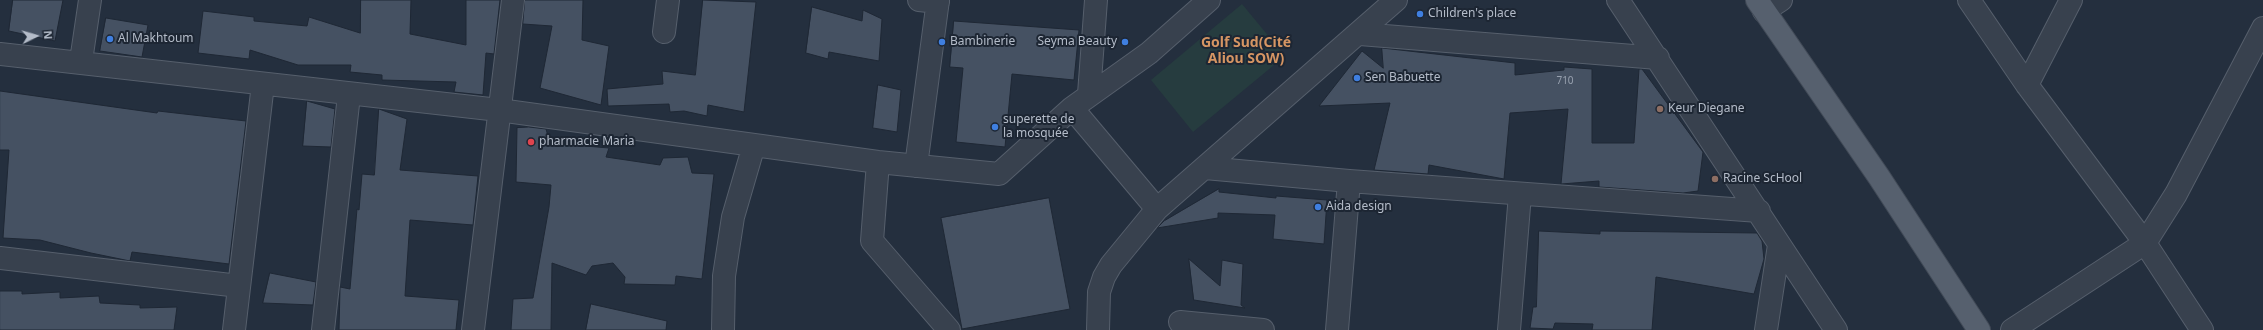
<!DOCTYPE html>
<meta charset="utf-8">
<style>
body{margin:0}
#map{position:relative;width:2263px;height:330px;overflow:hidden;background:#242f3e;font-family:"Noto Sans",sans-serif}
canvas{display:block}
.north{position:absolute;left:16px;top:16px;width:40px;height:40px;-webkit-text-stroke:3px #1d2633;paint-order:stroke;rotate:85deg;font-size:11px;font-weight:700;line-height:16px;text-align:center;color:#b4bcc9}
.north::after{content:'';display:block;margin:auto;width:14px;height:18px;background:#b4bcc9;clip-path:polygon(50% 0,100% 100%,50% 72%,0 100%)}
</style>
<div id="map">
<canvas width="2263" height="330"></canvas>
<div class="north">N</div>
</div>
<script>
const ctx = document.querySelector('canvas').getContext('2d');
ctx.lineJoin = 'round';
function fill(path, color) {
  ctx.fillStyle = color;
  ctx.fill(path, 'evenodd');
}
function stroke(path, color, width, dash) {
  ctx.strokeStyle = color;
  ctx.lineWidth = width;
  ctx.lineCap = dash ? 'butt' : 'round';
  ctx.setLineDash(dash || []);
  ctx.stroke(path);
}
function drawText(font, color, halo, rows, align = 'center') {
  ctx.font = font + ' "Noto Sans",sans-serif';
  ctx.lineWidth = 4;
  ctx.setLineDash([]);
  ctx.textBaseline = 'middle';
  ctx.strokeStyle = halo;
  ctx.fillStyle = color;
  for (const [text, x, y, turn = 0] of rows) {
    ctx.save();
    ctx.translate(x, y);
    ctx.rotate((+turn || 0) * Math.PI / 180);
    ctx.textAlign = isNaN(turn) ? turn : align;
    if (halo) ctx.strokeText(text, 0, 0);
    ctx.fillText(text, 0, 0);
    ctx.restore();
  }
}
fill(new Path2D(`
 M1242 4 1285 56 1193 132 1151 80Z`), '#263c3f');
const building = new Path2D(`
 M13 0H63L55 41 9 31Z
 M361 0H411L410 34 466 45V0H500L494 54 486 53 483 95 454 92 456 82 382 80V75L350 72 351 65H298L250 50 249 59 198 53 203 11 254 17V21L307 26 309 17 360 33Z
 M525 0H583L582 40 609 46 601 105 540 88 552 26 523 24Z
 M703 0 756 2 744 112 708 105 707 116 684 111 670 112 669 104 608 106 607 89 663 84 662 71 695 75Z
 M812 7 862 21 863 10 882 19 879 61 829 52 828 59 806 53Z
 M106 18 148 25 142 57 100 51Z
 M954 21 1079 30 1074 80 1012 74 1005 147 956 142 963 68 950 67Z
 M1382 48 1515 63V75L1564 70V67L1592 69V143H1634L1639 69H1642L1703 152 1698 191 1683 193 1599 187V181L1561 184 1568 109 1510 113 1504 179 1429 165 1428 174 1374 170 1390 103 1319 106 1362 51 1383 68Z
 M878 85 901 90 897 132 873 128Z
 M0 91 157 113 158 111 246 121 229 264 132 252 130 261 91 253 40 240 3 238 9 150H0Z
 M307 101 335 109 331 147 303 146Z
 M379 109 407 119 400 170 478 176 473 225 410 220 405 296 459 300 456 330H339L340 287 350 289 357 209 359 210 362 174 374 175Z
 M529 127 546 129 550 143 609 148 606 157 660 165 663 158 688 157 692 173 714 174 702 279 676 276 675 285 624 284 625 277 613 263 592 266 586 275 552 263 551 330H511L513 299 533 298 549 207 551 185 516 182 517 128Z
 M1219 189V192L1276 198V196L1327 200 1324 244 1273 239 1275 215 1218 213V218L1157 228 1164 221Z
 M1049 198 1070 309 962 329 941 218Z
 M1539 231 1600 234V231L1757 233 1762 241 1764 259 1754 294 1656 277 1652 330H1592L1593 324 1555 323 1553 329 1530 328 1533 307H1536Z
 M1189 259 1220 286 1222 260 1243 264 1241 305 1245 308 1194 300Z
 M270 273 316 282 313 305 263 303Z
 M0 291H22V294L60 292V298L99 296 100 303 140 305V308L177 307 174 330H0Z
 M591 304 667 321 666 330H586Z`);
fill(building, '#455162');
stroke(building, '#1f2835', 1);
const minor = new Path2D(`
 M919 0 938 2
 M1618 0 1836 330
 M1969 0 2027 85 2145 243 2202 330
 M1764 11 1781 0
 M664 32 668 0
 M1360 34 1658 58
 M0 54 499 110 878 162 999 174 1072 108 1149 53 1209 0
 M81 61 90 0
 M2027 85 2071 0
 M1089 94 1096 0
 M1072 108 1157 209
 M878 162 872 241 949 330
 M916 166 938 0
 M1205 168 1349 181 1759 211
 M0 258 239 286
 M1180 322 1263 330
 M234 330 263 84
 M323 330 349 95
 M473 330 513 0
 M723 330 724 276 733 217 754 145
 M1098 330 1099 292 1104 277 1111 265 1157 209 1396 0
 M1337 330 1349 181
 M1509 330 1520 194
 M1766 330 1779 245
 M2012 330 2145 243 2176 194 2263 28`);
const major = new Path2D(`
 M1757 0 1879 177 1979 330`);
stroke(minor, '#565f6c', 24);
stroke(major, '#414a57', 24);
stroke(minor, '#38414e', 22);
stroke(major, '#56606e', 22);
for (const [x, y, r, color] of [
 [1420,14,4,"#3f7fe0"],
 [110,39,4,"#3f7fe0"],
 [942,42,4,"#3f7fe0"],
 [1125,42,4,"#3f7fe0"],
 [1357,78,4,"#3f7fe0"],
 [1660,109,4,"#8d6e63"],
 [995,127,4,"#3f7fe0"],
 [531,142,4,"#e0444e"],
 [1715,179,4,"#8d6e63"],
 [1318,207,4,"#3f7fe0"]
]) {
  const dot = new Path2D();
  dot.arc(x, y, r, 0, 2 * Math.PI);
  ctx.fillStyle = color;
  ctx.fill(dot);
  stroke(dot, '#1d2633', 1.5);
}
drawText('10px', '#98a1af', null, [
 ["710",1565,81]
]);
drawText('12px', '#b4bcc9', '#1d2633', [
 ["Children's place",1428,14],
 ["Al Makhtoum",118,39],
 ["Bambinerie",950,42],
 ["Seyma Beauty",1117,42,"right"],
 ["Sen Babuette",1365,78],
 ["Keur Diegane",1668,109],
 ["superette de",1003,120],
 ["la mosquée",1003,134],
 ["pharmacie Maria",539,142],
 ["Racine ScHool",1723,179],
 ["Aida design",1326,207]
], 'left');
drawText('bold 14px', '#d59563', '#1d2633', [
 ["Golf Sud(Cité",1246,43],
 ["Aliou SOW)",1246,59]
]);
</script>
